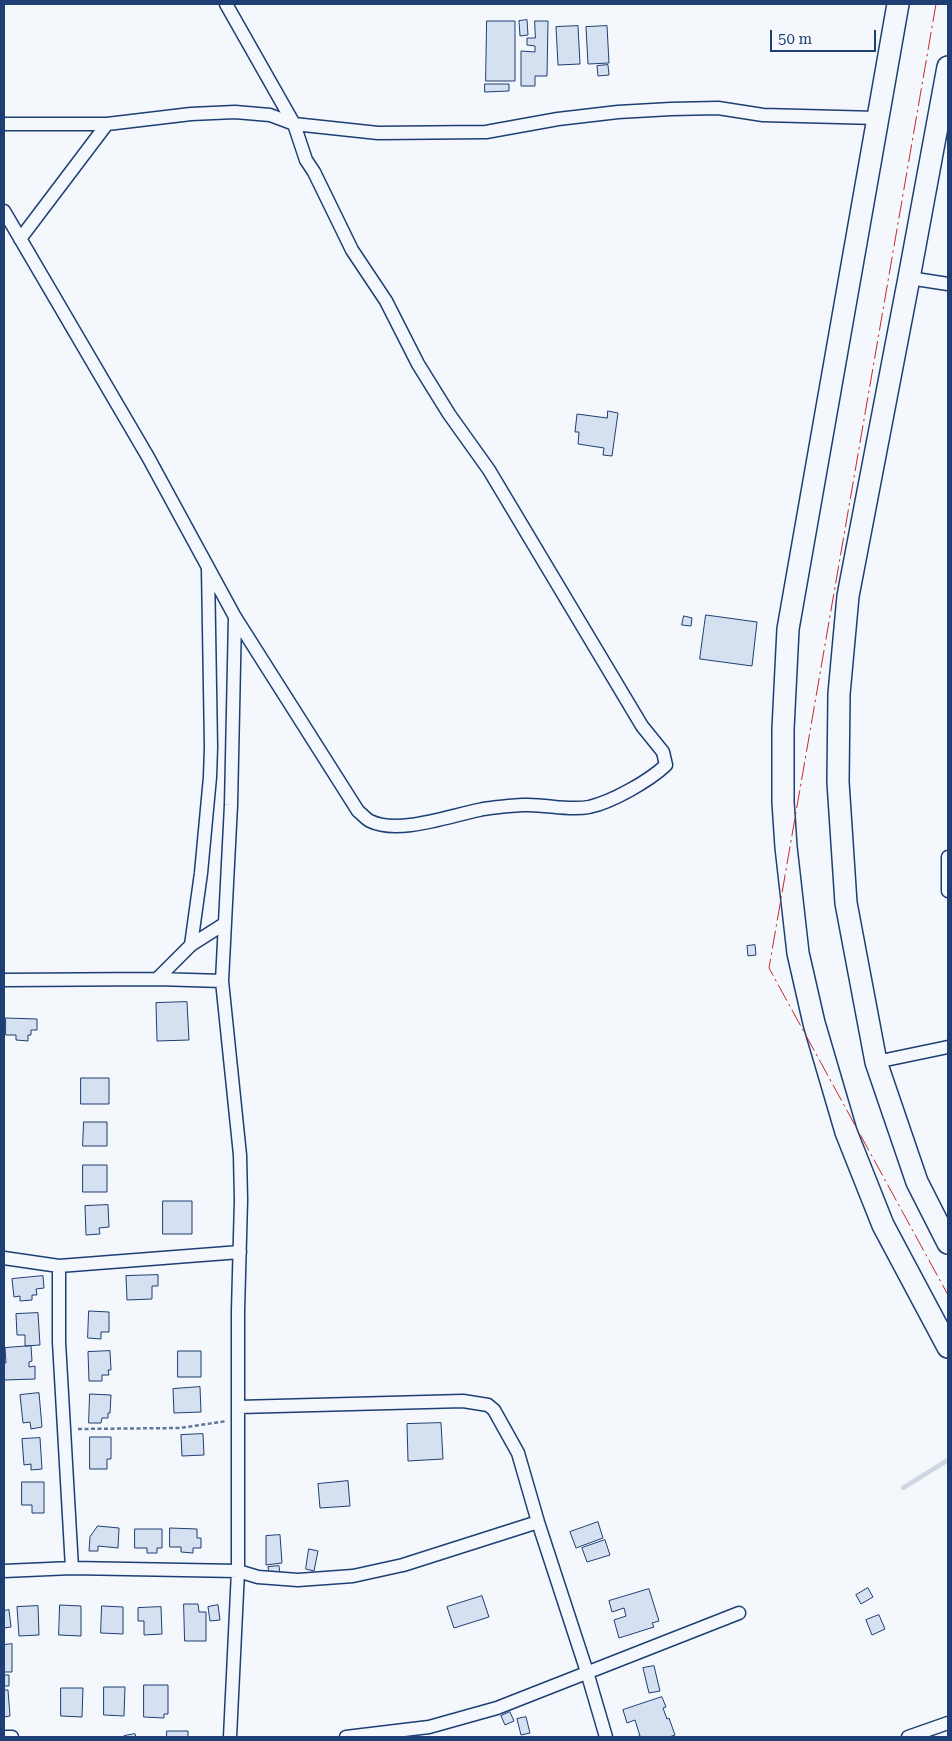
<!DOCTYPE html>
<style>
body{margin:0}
#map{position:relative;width:952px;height:1741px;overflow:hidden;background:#f4f7fb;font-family:"Roboto Serif",serif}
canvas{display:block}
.frame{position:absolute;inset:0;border:5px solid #1d3f73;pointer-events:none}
.scale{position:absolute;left:770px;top:30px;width:106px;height:22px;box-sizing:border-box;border:2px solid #1d3f73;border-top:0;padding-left:6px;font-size:15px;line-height:18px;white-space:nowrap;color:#1d3f73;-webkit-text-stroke:4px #f4f7fb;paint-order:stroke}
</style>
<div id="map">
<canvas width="952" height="1741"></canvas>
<div class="frame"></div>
<div class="scale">50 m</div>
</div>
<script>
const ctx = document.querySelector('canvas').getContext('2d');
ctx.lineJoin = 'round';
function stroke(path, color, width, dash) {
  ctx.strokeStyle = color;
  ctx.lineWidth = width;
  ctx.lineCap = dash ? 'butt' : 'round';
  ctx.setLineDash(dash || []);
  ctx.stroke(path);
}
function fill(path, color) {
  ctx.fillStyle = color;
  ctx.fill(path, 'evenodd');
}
stroke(new Path2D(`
 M903 1488 948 1460`), '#cfd7e4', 4.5);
const building = new Path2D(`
 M527 20 528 35 520 36 519 21Z
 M487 21H515V81H486Z
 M535 21H548L547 76H535V86H521V51L535 52V46L527 45V38H535Z
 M578 26 580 64 558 65 556 27Z
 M607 26 609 63 588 64 586 27Z
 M608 65 609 75 598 76 597 66Z
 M485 84H509V91L485 92Z
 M608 411 618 413 612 456 603 455 604 448 578 444 579 432H575L577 414 607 418Z
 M706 615 757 622 752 666 700 659Z
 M684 616 692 618 691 626 682 625Z
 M755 945 756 955 748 956 747 946Z
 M187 1002 189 1040 157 1041 156 1003Z
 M6 1018 37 1019V1030H31V1035H28V1041L16 1040V1035H6Z
 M81 1078H109V1104H81Z
 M84 1122H107V1146H83Z
 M83 1165H107V1192H83Z
 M163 1201H192V1234H163Z
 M108 1205 109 1227 99 1228 100 1234 86 1235 85 1206Z
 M158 1275V1286H152V1299L127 1300 126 1276Z
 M43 1276 44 1288 36 1289 37 1295H32V1300L20 1301V1296L14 1297 12 1279Z
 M89 1311 109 1312V1332H101V1339L88 1338Z
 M38 1313 40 1345 25 1346V1335H17L16 1314Z
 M31 1346 32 1361 29 1362V1367L35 1366V1379L4 1380V1363H6L5 1348Z
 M110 1351 111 1370H108L109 1375H102V1381H89L88 1352Z
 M178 1351H201V1377H178Z
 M200 1387 201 1412 174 1413 173 1389Z
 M39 1393 42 1427 31 1429 30 1422 23 1423 20 1395Z
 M90 1394 111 1395 110 1413H108V1418H102L101 1423H89Z
 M441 1423 443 1459 408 1461 407 1424Z
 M203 1434 204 1455 182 1456 181 1435Z
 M90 1437H111V1459H107V1469H90Z
 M40 1438 42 1469 31 1470V1464L24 1465 22 1439Z
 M348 1481 350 1506 320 1508 318 1484Z
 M22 1482H44V1513H32V1505H22Z
 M598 1522 603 1538 576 1548 570 1532Z
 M98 1526 119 1528 118 1548 98 1546V1551H89L90 1537Z
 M170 1528 197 1529V1538H201V1548H193V1553L181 1552V1547H170Z
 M135 1529H162V1548H157V1553H147V1548H135Z
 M280 1535 282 1563 266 1565V1536Z
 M605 1540 610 1555 587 1562 582 1548Z
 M309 1549 318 1551 314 1571 306 1569Z
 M279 1566 280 1574 269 1575 268 1567Z
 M868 1588 873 1597 861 1604 856 1595Z
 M649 1589 659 1621 652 1623 654 1627 619 1638 614 1620 626 1616 624 1608 612 1612 609 1601Z
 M482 1596 489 1617 454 1628 447 1607Z
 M184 1604H198L199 1612H206V1641H185Z
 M60 1605 81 1606V1636L59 1635Z
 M218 1605 220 1620 210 1621 208 1607Z
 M38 1606 39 1635 19 1636 17 1607Z
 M102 1606 123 1607V1634L101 1633Z
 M161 1607 162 1634 144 1635V1621H138V1608Z
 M9 1610 11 1627 4 1628V1611Z
 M879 1615 885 1629 872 1635 866 1620Z
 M12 1644V1672H4V1645Z
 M654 1666 660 1691 649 1693 643 1668Z
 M4 1675H9V1686H4Z
 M144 1685H168V1714H164V1718L144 1717Z
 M104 1687H125L124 1716 104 1715Z
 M61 1688H83L82 1717 61 1716Z
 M4 1690H8L10 1716 4 1717Z
 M662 1697 666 1707 663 1708 667 1719 669 1718 675 1735 669 1737H635L640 1736 635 1720 627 1723 623 1710Z
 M510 1712 514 1721 505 1725 501 1716Z
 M526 1717 530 1733 521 1735 517 1719Z
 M167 1731H188V1737H167Z
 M135 1734 136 1737H124V1736Z`);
fill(building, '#d5e0f0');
stroke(building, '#1d3f73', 1);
const minor = new Path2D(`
 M4 124H107L191 114 235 112 270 115 294 124 378 133 486 132 558 119 618 112 671 109 718 108 763 115 877 118
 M4 211 148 457 235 617 358 811C362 814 366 819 370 821 398 835 449 816 479 810 493 807 509 806 524 805 546 804 568 811 589 807 612 802 649 781 666 765L663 752 642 726 489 470 449 414 418 364 386 301 352 250 314 172 306 160 294 124 226 4
 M20 239 107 124
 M909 278 948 284
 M948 857V891
 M191 945 201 873 210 777 211 747 208 569
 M157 979 191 945 224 924
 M4 980 157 979 222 981 231 805 235 617
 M876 1062 948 1047
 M4 1258 59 1266 240 1252
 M59 1266V1342L72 1568
 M239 1407 463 1401 488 1405 494 1410 518 1453 538 1522 587 1672 606 1737
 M4 1571 72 1568 238 1571V1311L241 1200 240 1155 222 981
 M4 1737H12
 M230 1737 238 1571 258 1577 298 1580 353 1576 403 1565 538 1522
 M346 1737 429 1727 497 1708 739 1613
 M908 1737 948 1723`);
const trunk = new Path2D(`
 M898 4 788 629 783 729V802L786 847 798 953 814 1023 846 1132 883 1225 948 1347
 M948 67 909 278 848 596 839 694 838 782 846 903 876 1062 917 1182 948 1243`);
stroke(minor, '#1d3f73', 15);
stroke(trunk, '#1d3f73', 24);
stroke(new Path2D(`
 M78 1429 180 1428 227 1421`), '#5e769c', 2.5, [4, 2.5]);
stroke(minor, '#f4f7fb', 12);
stroke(trunk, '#f4f7fb', 21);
stroke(new Path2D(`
 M936 4 769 968 948 1295`), '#c62828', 1, [18, 4, 2.5, 4]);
</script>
